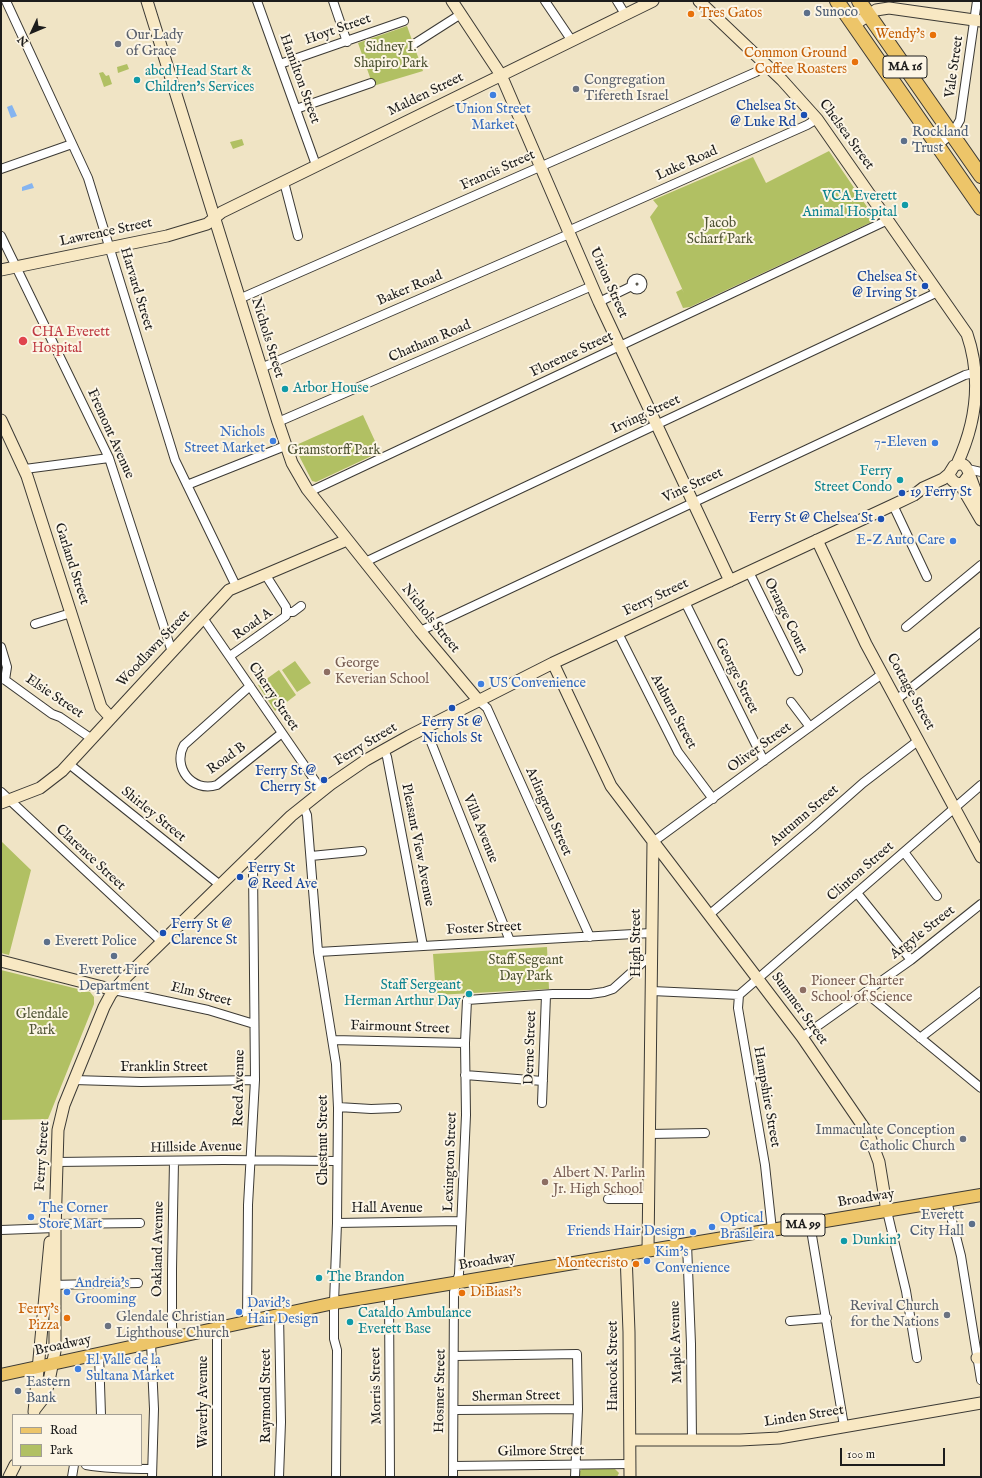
<!DOCTYPE html>
<style>
body{margin:0}
#map{position:relative;width:982px;height:1478px;overflow:hidden;background:#f0e4c5;font-family:"IM FELL English",serif}
canvas{display:block}
.frame{position:absolute;inset:0;border:2px solid #1c1c1c;pointer-events:none}
.legend{position:absolute;left:12px;top:1414px;width:130px;height:52px;box-sizing:border-box;background:#fcf5e5;border:1px solid #a29e95;margin:0;padding:5px 7px;list-style:none;font-size:12px;color:#1c1c1c}
.legend li{display:flex;align-items:center;gap:8px;height:20px}
.legend b{width:20px;border:1px solid #a29e95}
.north{position:absolute;left:12px;top:12px;width:40px;height:40px;-webkit-text-stroke:3px #fcf5e5;paint-order:stroke;rotate:226deg;font-size:11px;font-weight:700;line-height:16px;text-align:center;color:#1c1c1c}
.north::after{content:'';display:block;margin:auto;width:14px;height:18px;background:#1c1c1c;clip-path:polygon(50% 0,100% 100%,50% 72%,0 100%)}
.scale{position:absolute;left:840px;top:1448px;width:105px;height:18px;box-sizing:border-box;border:2px solid #1c1c1c;border-top:0;padding-left:5px;font-size:12px;line-height:14px;white-space:nowrap;color:#1c1c1c;-webkit-text-stroke:3px #fcf5e5;paint-order:stroke}
</style>
<div id="map">
<canvas width="982" height="1478"></canvas>
<div class="frame"></div>
<ul class="legend">
<li><b style="height:5px;background:#edc569"></b>Road</li>
<li><b style="height:11px;background:#b1c063"></b>Park</li>
</ul>
<div class="north">N</div>
<div class="scale">100 m</div>
</div>
<script>
const ctx = document.querySelector('canvas').getContext('2d');
ctx.lineJoin = 'round';
function fill(path, color) {
  ctx.fillStyle = color;
  ctx.fill(path, 'evenodd');
}
function stroke(path, color, width, dash) {
  ctx.strokeStyle = color;
  ctx.lineWidth = width;
  ctx.lineCap = dash ? 'butt' : 'round';
  ctx.setLineDash(dash || []);
  ctx.stroke(path);
}
function drawText(font, color, halo, rows, align = 'center') {
  ctx.font = font + ' "IM FELL English",serif';
  ctx.lineWidth = 4;
  ctx.setLineDash([]);
  ctx.textBaseline = 'middle';
  ctx.strokeStyle = halo;
  ctx.fillStyle = color;
  for (const [text, x, y, turn = 0] of rows) {
    ctx.save();
    ctx.translate(x, y);
    ctx.rotate((+turn || 0) * Math.PI / 180);
    ctx.textAlign = isNaN(turn) ? turn : align;
    if (halo) ctx.strokeText(text, 0, 0);
    ctx.fillText(text, 0, 0);
    ctx.restore();
  }
}
fill(new Path2D(`
 M407 26 423 71 373 86 358 43Z
 M127 64 129 69 118 73 117 67Z
 M103 72 106 76 109 75 112 84 104 87 99 73Z
 M242 139 244 145 233 149 230 142Z
 M829 151 876 220 690 307 683 308 676 292 682 289 684 293 650 217 658 206 653 200 753 157 766 183Z
 M363 415 380 452 316 482 312 481 294 446Z
 M295 661 311 683 297 692 282 670Z
 M279 670 296 695 275 711 258 685Z
 M1 841 31 870 9 955 1 953Z
 M547 947 549 989 436 995 433 954Z
 M1 970 90 992 94 997V1004L48 1119 1 1120Z
 M582 1469H615L619 1473 617 1477H579V1472Z`), '#b1c063');
fill(new Path2D(`
 M12 105 17 116 11 118 7 107Z
 M32 183 34 188 22 191V187Z
 M338.5 451a5.5 5.5 0 1 1 11 0a5.5 5.5 0 1 1-11 0Z`), '#85b4f0');
const street = new Path2D(`
 M6 1 88 178 175 460 236 586
 M257 1 316 165
 M333 1 347 42
 M545 1 572 41
 M617 1 625 14
 M414 44 461 14
 M280 64 404 21
 M296 109 371 83
 M937 146 952 134 960 120 977 1
 M1 169 72 144
 M284 182 298 236
 M568 231 807 125 817 119
 M1 236 109 458 172 652
 M631.5 284a5.5 5.5 0 1 1 11 0a5.5 5.5 0 1 1-11 0Z
 M239 299 756 72 766 64
 M599 302 632 286
 M261 368 569 234
 M278 422 592 286
 M25 469 109 458
 M968 469 981 472
 M187 485 285 446
 M309 492 888 220
 M893 505 927 577
 M365 562 938 292
 M749 572 798 671
 M685 602 764 761
 M287 612H293L301 606
 M203 618 322 791
 M35 624 71 613
 M906 627 981 565
 M420 631 965 375 978 372
 M618 633 678 752 713 799
 M1 647 7 667 5 680
 M230 656 286 616V607L265 574
 M1 677 52 714 60 717 92 739
 M250 686 184 745C172 767 192 793 217 785L282 733
 M478 700 487 708 590 937
 M896 700 981 632
 M791 702 810 727
 M425 727 510 941
 M384 750 387 757 423 946
 M69 764 220 885
 M1 792 162 942
 M303 806 307 815 318 952 336 1064 338 1108 337 1223 334 1303V1339L337 1350 336 1477
 M653 842 882 674
 M904 852 937 896
 M311 856 362 851
 M857 893 911 960
 M710 914 812 828 863 783 919 740
 M318 952 651 933
 M114 990 208 1010 254 1024
 M652 991 739 995
 M866 993 981 1088
 M802 1037 911 960 981 904
 M920 1038 981 991
 M333 1040 465 1043
 M465 1075 543 1081
 M74 1080 141 1082 255 1080
 M542 1103 546 995
 M338 1107 371 1109 397 1108
 M650 1134 705 1133
 M56 1162 223 1160 336 1161
 M608 1199H649
 M947 1201 961 1256 981 1380
 M887 1211 906 1291 917 1358
 M337 1223 461 1221
 M55 1224 140 1223
 M810 1224 844 1426
 M1 1230 55 1228
 M772 1230 765 1165 738 1008 739 995 981 785
 M687 1244 691 1344 692 1440
 M51 1285 138 1283
 M389 1294 390 1477
 M279 1314 281 1422 279 1477
 M247 1320 248 1205 255 1080 253 867 248 858
 M790 1321 827 1318
 M217 1327V1477
 M173 1338 172 1326V1269L174 1161
 M151 1343 154 1409 152 1477
 M99 1354 101 1415
 M455 1356 577 1354 578 1409 575 1477
 M455 1410 578 1409
 M86 1465C108 1469 130 1469 152 1469
 M453 1466 630 1464
 M72 1477 74 1465
 M453 1477 454 1292 459 1274 466 1115 465 1043 467 1000 553 994H590L604 992 613 989 652 954`);
const secondary = new Path2D(`
 M147 1 278 422 292 463 307 489 420 631 478 700
 M452 1 501 75 599 302 730 581
 M699 1 782 80 817 119 967 334C982 378 976 423 957 464
 M854 25 876 10 889 8 981 21
 M1 270 167 236 207 224 222 212 653 1
 M1 420 27 476 101 707 111 718
 M969 475 963 483C956 485 951 481 949 474L954 466C958 464 962 463 965 466 969 469 978 500 981 507
 M960 484 981 520
 M817 540 866 644 981 857
 M553 663 611 786 802 1037 869 1135 879 1162 887 1211
 M1 803 40 788 62 771 229 590 347 540
 M1 961 114 990
 M648 1250 653 842
 M626 1254 629 1332 630 1477
 M977 1358H981
 M35 1409 42 1400 48 1386 55 1351V1231L58 1130 64 1105 104 1007 111 994 123 980 291 816 331 784 366 760 409 736 553 663 893 505 914 495 923 488 943 479 949 474
 M34 1412 50 1242
 M630 1440H740L779 1438 981 1403
 M9 1477 15 1465`);
const primary = new Path2D(`
 M1 1375 334 1303 981 1195`);
const highway = new Path2D(`
 M837 1 981 208
 M859 1 981 176`);
stroke(street, '#3c3a35', 10);
stroke(secondary, '#3c3a35', 13);
stroke(primary, '#3c3a35', 14);
stroke(highway, '#3c3a35', 16);
stroke(street, '#fff', 8);
stroke(secondary, '#f8e8c3', 11);
stroke(primary, '#edc569', 12);
stroke(highway, '#edc569', 14);
for (const [x, y, r, color] of [
 [807,13,4,"#5c6f8a"],
 [691,14,4,"#e8710a"],
 [933,35,4,"#e8710a"],
 [118,44,4,"#6b7280"],
 [855,62,4,"#e8710a"],
 [137,80,4,"#0f9aa8"],
 [576,89,4,"#6b7280"],
 [493,95,4,"#3f7fe0"],
 [804,115,4,"#1a4fb4"],
 [904,141,4,"#5c6f8a"],
 [905,205,4,"#0f9aa8"],
 [925,286,4,"#1a4fb4"],
 [23,341,5,"#e0444e"],
 [285,389,4,"#0f9aa8"],
 [273,441,4,"#3f7fe0"],
 [935,443,4,"#3f7fe0"],
 [900,480,4,"#0f9aa8"],
 [902,493,4,"#1a4fb4"],
 [881,519,4,"#1a4fb4"],
 [953,541,4,"#3f7fe0"],
 [327,672,4,"#8d6e63"],
 [481,684,4,"#3f7fe0"],
 [452,708,4,"#1a4fb4"],
 [324,780,4,"#1a4fb4"],
 [240,877,4,"#1a4fb4"],
 [163,933,4,"#1a4fb4"],
 [47,942,4,"#5c6f8a"],
 [114,956,4,"#5c6f8a"],
 [803,990,4,"#8d6e63"],
 [469,994,4,"#0f9aa8"],
 [963,1139,4,"#6b7280"],
 [545,1182,4,"#8d6e63"],
 [31,1217,4,"#3f7fe0"],
 [972,1224,4,"#5c6f8a"],
 [712,1227,4,"#3f7fe0"],
 [693,1232,4,"#3f7fe0"],
 [844,1241,4,"#0f9aa8"],
 [647,1261,4,"#3f7fe0"],
 [636,1264,4,"#e8710a"],
 [319,1278,4,"#0f9aa8"],
 [67,1292,4,"#3f7fe0"],
 [462,1293,4,"#e8710a"],
 [239,1312,4,"#3f7fe0"],
 [947,1315,4,"#6b7280"],
 [67,1318,4,"#e8710a"],
 [350,1322,4,"#0f9aa8"],
 [108,1326,4,"#6b7280"],
 [78,1369,4,"#3f7fe0"],
 [18,1391,4,"#5c6f8a"]
]) {
  const dot = new Path2D();
  dot.arc(x, y, r, 0, 2 * Math.PI);
  ctx.fillStyle = color;
  ctx.fill(dot);
  stroke(dot, '#fcf5e5', 1.5);
}
for (const [x, y, w] of [
 [905,67,44],
 [803,1225,44]
]) {
  const box = new Path2D();
  box.roundRect(x - w / 2, y - 11, w, 22, 3);
  ctx.fillStyle = '#fcf5e5';
  ctx.fill(box);
  stroke(box, '#1c1c1c', 1);
}
drawText('bold 13px', '#1c1c1c', null, [
 ["MA 16",905,67],
 ["MA 99",803,1225]
]);
drawText('14px', '#4e5e75', '#fcf5e5', [
 ["Sunoco",815,13],
 ["Rockland",912,133],
 ["Trust",912,149],
 ["Everett Police",55,942],
 ["Everett Fire",114,971,"center"],
 ["Department",114,987,"center"],
 ["Everett",964,1216,"right"],
 ["City Hall",964,1232,"right"],
 ["Eastern",26,1383],
 ["Bank",26,1399]
], 'left');
drawText('14px', '#c56008', '#fcf5e5', [
 ["Tres Gatos",699,14,"left"],
 ["Wendy's",925,35],
 ["Common Ground",847,54],
 ["Coffee Roasters",847,70],
 ["Montecristo",628,1264],
 ["DiBiasi's",470,1293,"left"],
 ["Ferry's",59,1310],
 ["Pizza",59,1326]
], 'right');
drawText('14px', '#1c1c1c', '#fcf5e5', [
 ["Hoyt Street",338,30,-19],
 ["Vale Street",955,67,-82],
 ["Hamilton Street",299,79,70],
 ["Malden Street",426,95,-26],
 ["Chelsea Street",846,135,54],
 ["Luke Road",687,164,-24],
 ["Francis Street",498,171,-24],
 ["Lawrence Street",106,233,-12],
 ["Union Street",608,283,66],
 ["Harvard Street",136,289,73],
 ["Baker Road",410,289,-23],
 ["Nichols Street",267,338,73],
 ["Chatham Road",430,342,-23],
 ["Florence Street",572,355,-25],
 ["Irving Street",646,415,-25],
 ["Fremont Avenue",110,434,66],
 ["Vine Street",693,486,-25],
 ["Garland Street",71,564,72],
 ["Ferry Street",656,598,-25],
 ["Orange Court",785,616,64],
 ["Nichols Street",430,619,51],
 ["Road A",253,625,-35],
 ["Woodlawn Street",154,649,-47],
 ["George Street",736,676,64],
 ["Cottage Street",910,692,61],
 ["Elsie Street",54,697,34],
 ["Cherry Street",273,697,56],
 ["Auburn Street",673,712,62],
 ["Ferry Street",366,745,-31],
 ["Oliver Street",760,748,-36],
 ["Road B",227,759,-36],
 ["Arlington Street",548,812,66],
 ["Shirley Street",153,815,39],
 ["Autumn Street",805,816,-41],
 ["Villa Avenue",480,829,68],
 ["Pleasant View Avenue",417,845,79],
 ["Clarence Street",90,858,43],
 ["Clinton Street",861,872,-41],
 ["Foster Street",484,929,-3],
 ["Argyle Street",923,933,-38],
 ["High Street",637,943,-90],
 ["Elm Street",201,995,14],
 ["Summer Street",799,1009,54],
 ["Fairmount Street",400,1028,2],
 ["Derne Street",531,1048,-88],
 ["Franklin Street",164,1068],
 ["Reed Avenue",240,1088,-89],
 ["Hampshire Street",766,1097,80],
 ["Chestnut Street",324,1140,-90],
 ["Hillside Avenue",196,1148,-1],
 ["Ferry Street",43,1156,-86],
 ["Lexington Street",451,1162,-88],
 ["Broadway",866,1199,-9],
 ["Hall Avenue",387,1209],
 ["Oakland Avenue",159,1249,-89],
 ["Broadway",487,1262,-9],
 ["Maple Avenue",677,1342,-92],
 ["Broadway",63,1346,-12],
 ["Hancock Street",614,1366,-90],
 ["Morris Street",377,1386,-91],
 ["Hosmer Street",441,1391,-89],
 ["Raymond Street",267,1396,-90],
 ["Sherman Street",516,1397,-1],
 ["Waverly Avenue",204,1402,-90],
 ["Linden Street",804,1417,-9],
 ["Gilmore Street",541,1452,-1]
]);
drawText('14px', '#5b616d', '#fcf5e5', [
 ["Our Lady",126,36],
 ["of Grace",126,52],
 ["Congregation",584,81],
 ["Tifereth Israel",584,97],
 ["Immaculate Conception",955,1131,"right"],
 ["Catholic Church",955,1147,"right"],
 ["Revival Church",939,1307,"right"],
 ["for the Nations",939,1323,"right"],
 ["Glendale Christian",116,1318],
 ["Lighthouse Church",116,1334]
], 'left');
drawText('14px', '#505535', '#fcf5e5', [
 ["Sidney I.",391,48],
 ["Shapiro Park",391,64],
 ["Jacob",720,224],
 ["Scharf Park",720,240],
 ["Gramstorff Park",334,451],
 ["Staff Segeant",526,961],
 ["Day Park",526,977],
 ["Glendale",42,1015],
 ["Park",42,1031]
]);
drawText('14px', '#0d838f', '#fcf5e5', [
 ["abcd Head Start &",145,72],
 ["Children's Services",145,88],
 ["VCA Everett",897,197,"right"],
 ["Animal Hospital",897,213,"right"],
 ["Arbor House",293,389],
 ["Ferry",892,472,"right"],
 ["Street Condo",892,488,"right"],
 ["Staff Sergeant",461,986,"right"],
 ["Herman Arthur Day",461,1002,"right"],
 ["Dunkin'",852,1241],
 ["The Brandon",327,1278],
 ["Cataldo Ambulance",358,1314],
 ["Everett Base",358,1330]
], 'left');
drawText('14px', '#164399', '#fcf5e5', [
 ["Chelsea St",796,107],
 ["@ Luke Rd",796,123],
 ["Chelsea St",917,278],
 ["@ Irving St",917,294],
 ["19 Ferry St",910,493,"left"],
 ["Ferry St @ Chelsea St",873,519],
 ["Ferry St @",452,723,"center"],
 ["Nichols St",452,739,"center"],
 ["Ferry St @",316,772],
 ["Cherry St",316,788],
 ["Ferry St",248,869,"left"],
 ["@ Reed Ave",248,885,"left"],
 ["Ferry St @",171,925,"left"],
 ["Clarence St",171,941,"left"]
], 'right');
drawText('14px', '#366cbe', '#fcf5e5', [
 ["Union Street",493,110,"center"],
 ["Market",493,126,"center"],
 ["Nichols",265,433,"right"],
 ["Street Market",265,449,"right"],
 ["7-Eleven",927,443,"right"],
 ["E-Z Auto Care",945,541,"right"],
 ["US Convenience",489,684],
 ["The Corner",39,1209],
 ["Store Mart",39,1225],
 ["Optical",720,1219],
 ["Brasileira",720,1235],
 ["Friends Hair Design",685,1232,"right"],
 ["Kim's",655,1253],
 ["Convenience",655,1269],
 ["Andreia's",75,1284],
 ["Grooming",75,1300],
 ["David's",247,1304],
 ["Hair Design",247,1320],
 ["El Valle de la",86,1361],
 ["Sultana Market",86,1377]
], 'left');
drawText('14px', '#be3a42', '#fcf5e5', [
 ["CHA Everett",32,333],
 ["Hospital",32,349]
], 'left');
drawText('14px', '#785e54', '#fcf5e5', [
 ["George",335,664],
 ["Keverian School",335,680],
 ["Pioneer Charter",811,982],
 ["School of Science",811,998],
 ["Albert N. Parlin",553,1174],
 ["Jr. High School",553,1190]
], 'left');
</script>
